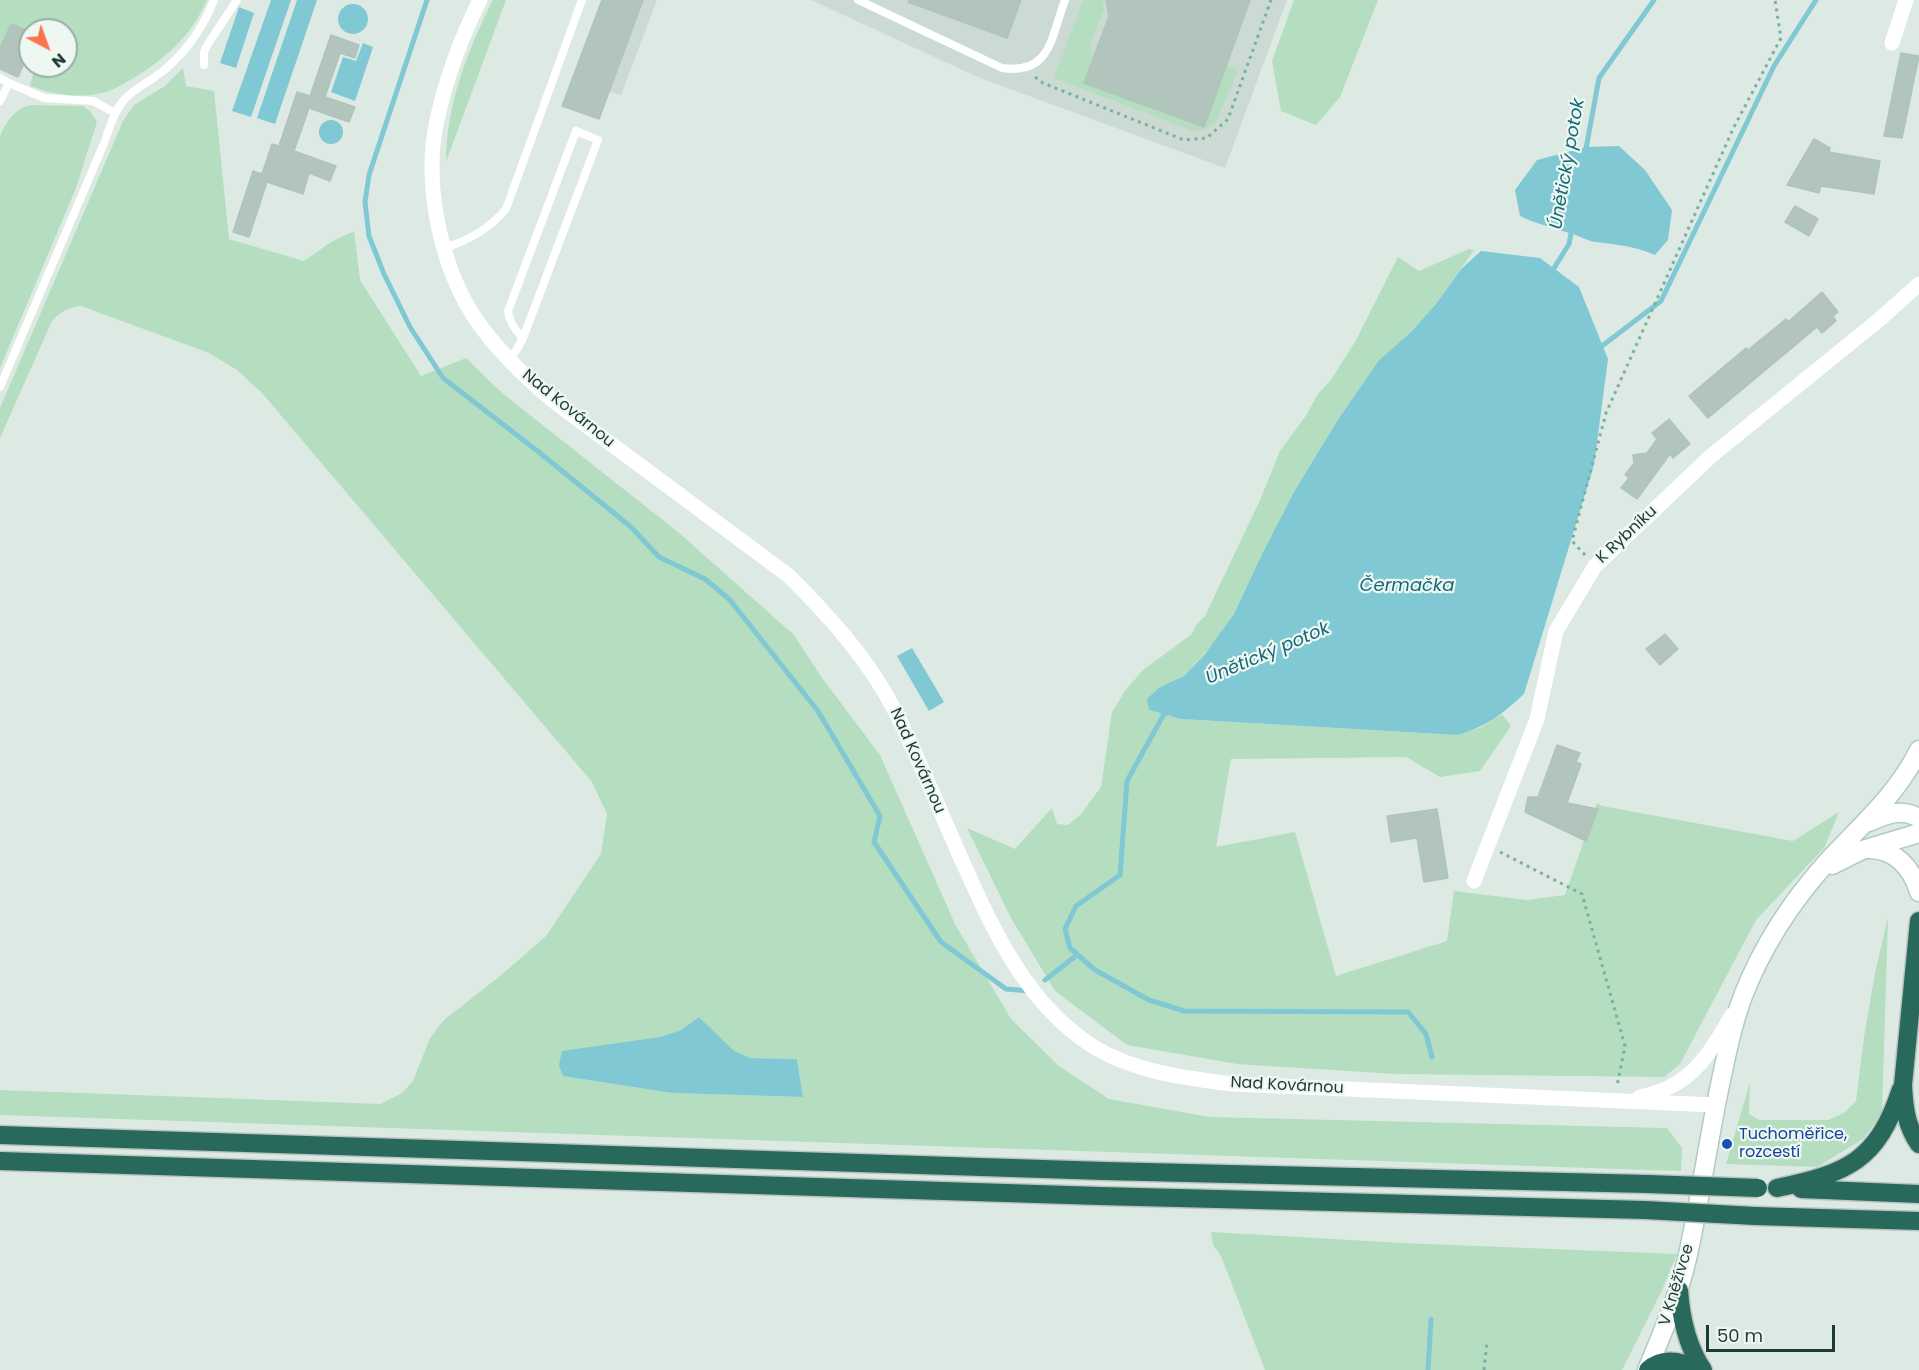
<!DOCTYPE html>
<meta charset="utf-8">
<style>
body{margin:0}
#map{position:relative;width:1919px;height:1370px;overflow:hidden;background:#ddeae4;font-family:Poppins,sans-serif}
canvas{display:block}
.north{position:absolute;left:18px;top:18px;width:60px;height:60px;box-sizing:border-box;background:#eef7f2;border:2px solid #9baca6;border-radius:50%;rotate:139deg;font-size:16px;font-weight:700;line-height:24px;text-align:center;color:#1e3b33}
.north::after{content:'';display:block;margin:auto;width:21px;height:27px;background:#fc744a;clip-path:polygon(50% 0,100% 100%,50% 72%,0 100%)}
.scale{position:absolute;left:1706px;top:1325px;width:129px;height:27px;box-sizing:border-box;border:3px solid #1e3b33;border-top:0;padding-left:8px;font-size:18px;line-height:21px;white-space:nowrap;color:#1e3b33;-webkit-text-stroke:4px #eef7f2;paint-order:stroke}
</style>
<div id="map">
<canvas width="1919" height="1370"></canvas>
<div class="north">N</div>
<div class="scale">50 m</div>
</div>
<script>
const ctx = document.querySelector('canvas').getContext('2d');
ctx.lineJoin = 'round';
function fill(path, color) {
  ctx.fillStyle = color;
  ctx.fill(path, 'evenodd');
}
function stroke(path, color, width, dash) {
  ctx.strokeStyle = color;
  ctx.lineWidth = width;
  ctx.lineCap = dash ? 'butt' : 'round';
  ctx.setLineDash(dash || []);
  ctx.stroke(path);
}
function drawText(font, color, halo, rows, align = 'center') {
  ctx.font = font + ' Poppins,sans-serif';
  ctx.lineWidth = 4.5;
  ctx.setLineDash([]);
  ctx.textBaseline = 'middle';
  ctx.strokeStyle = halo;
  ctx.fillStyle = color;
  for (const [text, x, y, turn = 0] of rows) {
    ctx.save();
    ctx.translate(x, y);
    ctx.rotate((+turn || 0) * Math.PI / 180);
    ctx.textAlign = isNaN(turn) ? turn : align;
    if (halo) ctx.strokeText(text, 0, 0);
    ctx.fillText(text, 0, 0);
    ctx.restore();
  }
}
fill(new Path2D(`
 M602 0H657L621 95 609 92 599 119 562 106Z
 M811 0H1287L1225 168 980 78Z`), '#cbdad3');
fill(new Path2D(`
 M0 0H207C189 39 167 57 132 79 122 85 110 92 98 94 75 98 51 94 30 86L35 66H66V30H30V32L11 24 0 49Z
 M493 0H506L446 162C446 106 468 49 493 0Z
 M1083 0H1102L1104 9 1089 47 1093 58 1085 83 1203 127 1227 65 1238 70 1215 124 1205 129 1193 131 1054 78Z
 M1294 0H1378L1340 97 1316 125 1281 111 1272 61Z
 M183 68 186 86 214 91 229 239 304 261 331 242 354 231 360 280 421 376 466 358 502 393 678 532 794 635 820 675 880 755 955 924 1011 1019 1059 1066 1109 1099 1210 1117 1667 1128 1682 1148 1681 1171 0 1115V1090L381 1104 402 1093 413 1081 430 1038 444 1020 500 976 546 936 601 854 607 814 592 782 262 393 237 370 209 353 81 306C68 307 61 312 52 321L0 438V408L123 121 134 105 165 86ZM699 1017 733 1051 750 1058 797 1059 803 1097 672 1093 564 1076 562 1052 660 1037 681 1030Z
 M31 105 83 106 90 111 97 122 76 188 0 368V136C6 122 15 108 31 105Z
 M1469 249 1474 250 1436 304 1411 332 1379 360 1339 418 1295 490 1262 554 1234 614 1220 636 1184 676 1160 687 1149 710 1181 719 1458 735 1482 727 1502 714 1511 726 1480 771 1440 777 1406 757 1231 759 1216 847 1295 832 1336 976 1447 941 1454 891 1527 900 1565 895 1597 803 1602 806 1793 841 1839 812 1824 848 1756 920 1680 1064 1664 1077 1396 1074 1237 1064 1127 1045 1055 991 1011 918 967 828 1015 849 1052 808 1057 824 1068 825 1081 814 1101 787 1112 712 1125 691 1143 670 1192 634 1197 624 1205 616 1260 500 1280 451 1305 417 1318 394 1331 380 1356 340 1398 257 1419 271Z
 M1888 917 1882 1113 1863 1139 1817 1167 1726 1164 1750 1082 1749 1114 1759 1120H1828L1844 1113 1856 1101 1864 1037 1875 973Z
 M1211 1232 1402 1243 1677 1254 1662 1290 1622 1370H1265L1221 1256 1213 1245Z`), '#b4debf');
fill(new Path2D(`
 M271 0H291L251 117 232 111Z
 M297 0H317L275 124 257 118Z
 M338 19a15 15 0 1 1 30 0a15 15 0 1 1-30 0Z
 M239 7 254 13 236 68 220 63Z
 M363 43 373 47 355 101 331 92 343 57 356 61Z
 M319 132a12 12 0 1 1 24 0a12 12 0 1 1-24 0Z
 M1619 146 1645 170 1672 210 1668 240 1655 255C1634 246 1618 245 1596 242 1587 241 1578 235 1569 233 1552 227 1536 224 1520 216L1515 190 1537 160 1586 147Z
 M1481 251 1540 258 1579 287 1608 359 1594 465 1524 694C1500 716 1489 725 1458 735L1181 719 1149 710 1147 699 1160 687 1184 676 1205 654 1234 614 1262 554 1295 490 1339 418 1379 360 1411 332 1436 304 1461 269Z
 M912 648 944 702 929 711 897 656Z
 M699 1017 734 1051 750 1058 797 1059 803 1097 672 1093 563 1076 559 1065 562 1051 660 1037 681 1030Z`), '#80c8d4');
stroke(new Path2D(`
 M427 0 369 175 365 202 369 236 384 274 410 327 443 378 540 453 631 527 659 557 705 579 729 599 818 711 880 816 874 842 941 942 1006 989 1029 991
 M1585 154 1599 78 1654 0
 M1551 273 1569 244 1572 228
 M1598 349 1661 301 1774 66 1816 0
 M1170 712 1164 714 1127 781 1120 875 1076 906 1065 929 1070 948 1095 970 1149 1000 1184 1011 1408 1012 1426 1034 1432 1057
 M1045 980 1077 955
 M1428 1370 1431 1319`), '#80c8d4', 5);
const building = new Path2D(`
 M602 0H643L599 119 562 106Z
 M909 0H1021L1007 38 908 2Z
 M1106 0H1250L1204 127 1084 83 1109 16Z
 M11 24 30 32V50L18 77 0 69V49Z
 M331 35 359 45 355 58 340 53 325 97 355 107 349 122 309 108 294 151 336 166 330 181 309 173 303 194 267 182 249 237 233 232 253 171 262 174 272 144 279 146 297 92 310 96Z
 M1901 53 1919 56 1902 138 1884 136Z
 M1814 139 1830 148 1829 152 1880 161 1874 194 1821 186 1819 193 1787 185Z
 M1795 206 1818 219 1809 236 1785 222Z
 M1822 292 1838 312 1833 316 1836 321 1822 333 1817 327 1708 418 1689 396 1746 348 1748 350 1786 319 1788 322Z
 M1669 419 1690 444 1673 458 1670 454 1637 499 1621 488 1629 478 1625 475 1634 463 1633 455 1647 453 1657 439 1652 433Z
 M1665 634 1678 649 1660 665 1646 649Z
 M1557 745 1580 753 1576 762 1581 764 1567 803 1598 809 1586 841 1525 812 1528 797H1538Z
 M1437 809 1448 878 1424 882 1417 838 1391 842 1387 816Z`);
fill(building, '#b2c5bd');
stroke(building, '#afc4bb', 1.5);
const secondary = new Path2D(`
 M1869 822C1887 814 1901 808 1919 818
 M1869 849C1895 849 1912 868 1919 892
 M1832 865 1862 850 1919 833
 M1647 1370C1662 1334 1678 1297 1687 1259 1701 1197 1709 1133 1723 1071 1728 1046 1734 1020 1743 996 1762 947 1792 901 1827 862 1860 826 1897 795 1919 750`);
const highway = new Path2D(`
 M1919 921 1903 1085C1904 1106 1906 1126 1919 1144
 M0 1135 1104 1171 1648 1184
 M0 1161 1100 1196 1645 1210
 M1777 1188C1847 1173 1877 1162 1901 1089
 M1801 1189 1919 1194
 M1755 1216 1919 1221
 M1679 1290C1681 1319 1687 1346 1703 1370
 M1648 1370C1663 1356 1682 1361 1700 1370`);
stroke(secondary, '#b0cbc1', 21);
stroke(highway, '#bcc4c2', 21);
stroke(new Path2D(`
 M1035 77 1043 83 1184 140 1207 138 1228 119 1271 0
 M1585 555 1572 541 1606 413 1733 129 1781 38 1775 0
 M1500 852 1582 894 1625 1046 1617 1086
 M1484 1370 1487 1342`), '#7bb09f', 3, [3, 4.5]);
stroke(new Path2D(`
 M858 0 1002 68C1051 75 1051 37 1065 0
 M204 65V52L208 44 237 0
 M0 78 9 83 0 101
 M9 83 44 98 93 101 115 113
 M444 248C469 240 488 230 506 209L582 0
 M508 358 516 351 523 338 598 140 576 131 508 311C509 322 515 330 523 338
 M0 387 105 141C110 126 114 111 125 99 133 90 145 84 155 77 182 58 202 30 214 0`), '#fff', 8);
stroke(new Path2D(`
 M480 0C461 38 446 79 437 120 423 182 440 265 475 318 497 351 526 378 556 403L789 576C830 617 869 660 895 711 920 761 941 814 964 865 994 932 1028 1006 1094 1047 1135 1072 1185 1078 1232 1084L1715 1105
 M1892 43 1906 0
 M1474 881 1537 719 1556 631 1595 566 1711 456 1880 319 1919 284
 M1640 1097C1690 1087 1708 1057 1732 1015`), '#fff', 15);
stroke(secondary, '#fff', 18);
stroke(highway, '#28695b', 18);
const highwayBridge = new Path2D(`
 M1648 1184 1758 1188
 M1645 1210 1755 1216`);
stroke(highwayBridge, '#bcc4c2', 21, []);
stroke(highwayBridge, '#28695b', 18);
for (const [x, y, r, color] of [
 [1727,1144,6,"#1a4fb4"]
]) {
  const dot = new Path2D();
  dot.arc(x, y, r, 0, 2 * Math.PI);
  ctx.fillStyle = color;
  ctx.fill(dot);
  stroke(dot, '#eef7f2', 2);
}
drawText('16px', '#1e3b33', '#eef7f2', [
 ["Nad Kovárnou",568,409,39],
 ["K Rybníku",1627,535,-43],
 ["Nad Kovárnou",917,761,66],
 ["Nad Kovárnou",1287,1086,3],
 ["V Kněžívce",1677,1285,-73]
]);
drawText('16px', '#164399', '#eef7f2', [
 ["Tuchoměřice,",1739,1135],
 ["rozcestí",1739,1153]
], 'left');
drawText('italic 18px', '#156a7a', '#eef7f2', [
 ["Únětický potok",1568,164,-80],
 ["Čermačka",1407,586],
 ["Únětický potok",1268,654,-23]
]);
</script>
